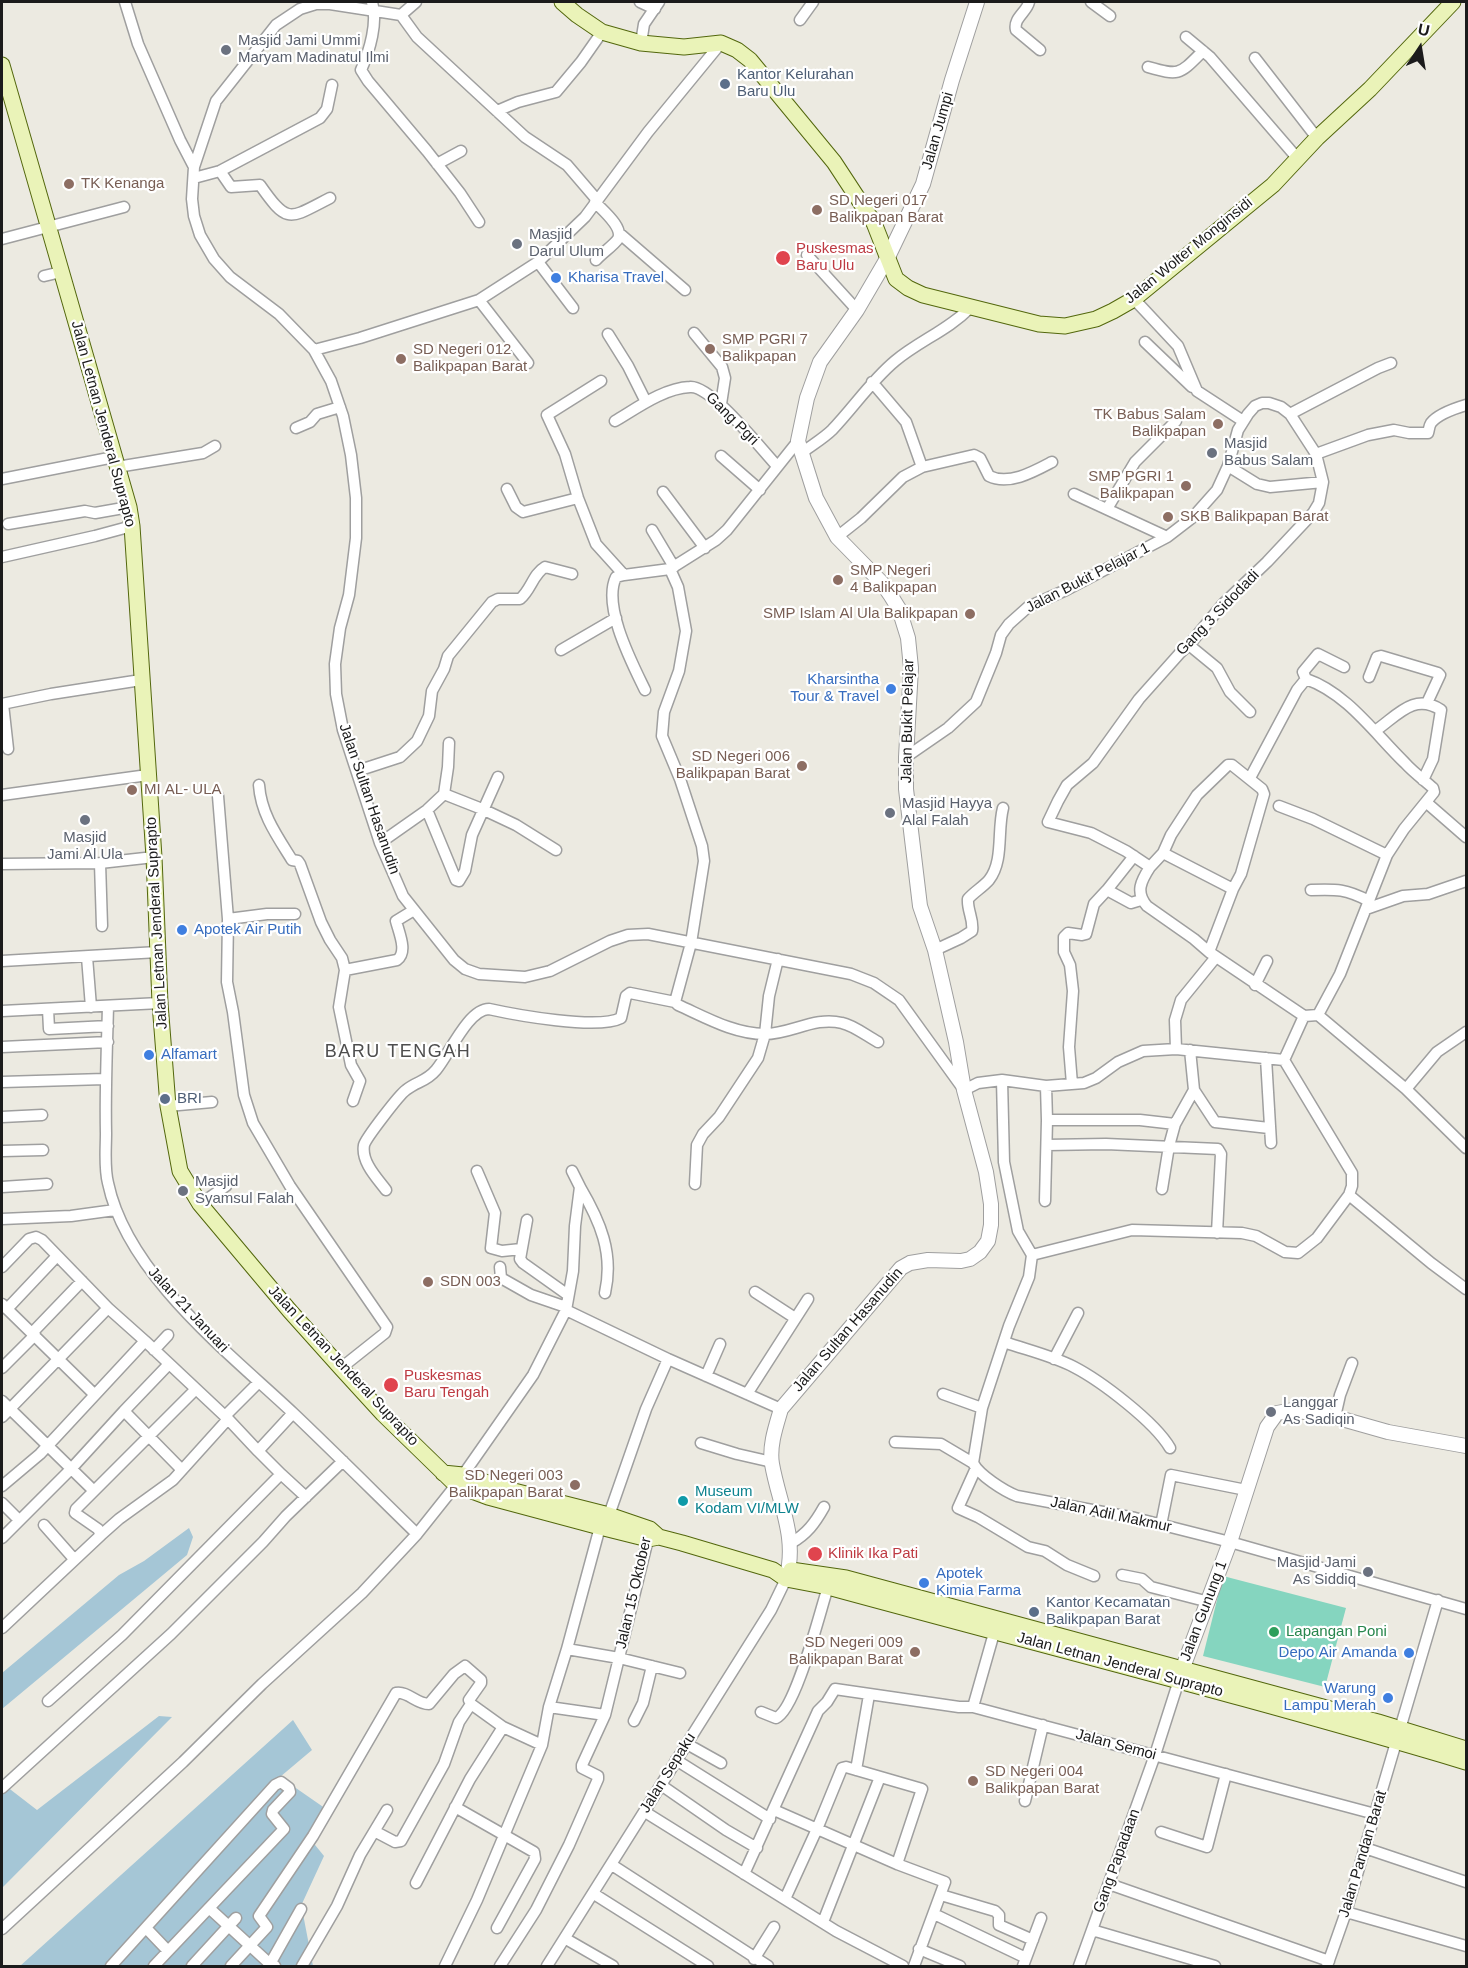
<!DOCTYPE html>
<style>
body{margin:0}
#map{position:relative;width:1468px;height:1968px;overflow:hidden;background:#eceae1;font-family:Helvetica,sans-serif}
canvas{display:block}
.frame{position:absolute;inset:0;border:3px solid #1b1b1b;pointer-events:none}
.north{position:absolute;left:1390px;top:18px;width:60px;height:60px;-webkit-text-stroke:4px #fff;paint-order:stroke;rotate:12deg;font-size:16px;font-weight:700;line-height:24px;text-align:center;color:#1b1b1b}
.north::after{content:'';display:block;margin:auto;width:21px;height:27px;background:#1b1b1b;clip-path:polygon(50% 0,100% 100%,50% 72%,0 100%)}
</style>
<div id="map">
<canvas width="1468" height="1968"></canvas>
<div class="frame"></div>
<div class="north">U</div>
</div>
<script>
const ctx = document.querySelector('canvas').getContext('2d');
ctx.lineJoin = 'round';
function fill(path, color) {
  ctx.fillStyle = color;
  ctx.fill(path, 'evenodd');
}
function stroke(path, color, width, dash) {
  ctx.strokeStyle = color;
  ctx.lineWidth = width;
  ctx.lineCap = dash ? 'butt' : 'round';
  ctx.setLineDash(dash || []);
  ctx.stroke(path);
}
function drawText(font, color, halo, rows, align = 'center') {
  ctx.font = font + ' Helvetica,sans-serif';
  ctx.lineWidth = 4.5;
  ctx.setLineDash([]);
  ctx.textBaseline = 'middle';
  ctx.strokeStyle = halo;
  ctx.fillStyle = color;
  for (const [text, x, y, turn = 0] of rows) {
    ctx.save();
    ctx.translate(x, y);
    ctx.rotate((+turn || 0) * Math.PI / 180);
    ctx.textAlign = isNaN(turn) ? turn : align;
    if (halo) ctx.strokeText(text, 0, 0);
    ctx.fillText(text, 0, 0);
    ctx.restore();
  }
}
fill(new Path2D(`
 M1223 1576 1346 1608 1325 1687 1203 1656Z`), '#85d5bf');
fill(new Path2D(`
 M189 1528 193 1537 187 1555 2 1709V1673L119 1575 144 1561Z
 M159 1716 172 1717 2 1888V1783L37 1810Z
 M293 1720 312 1750 280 1777 329 1811 311 1840 324 1856 300 1908 303 1914 313 1966H20Z`), '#a5c6d6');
const minor = new Path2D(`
 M125 2 138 44 180 140 194 167
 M372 2C378 22 370 50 361 70L368 81 427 151 460 193 479 222
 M416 2 401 15 330 4H316L300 9 276 25 216 101 194 167 192 199 194 216 200 235 214 259 230 277 279 314 314 350 331 381 343 416 351 455 356 498V538L349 595 340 628 335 664 336 694 343 730 380 843 403 896 454 960 465 969 479 974 525 977 550 971 610 941 628 935 648 934 851 974 874 983 899 1000 964 1090 978 1083 1002 1080 1046 1086 1084 1083 1096 1078 1118 1062 1143 1051 1176 1049 1284 1060 1352 1173V1186L1349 1195 1317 1238 1298 1253 1285 1252 1256 1236 1242 1233 1132 1230 1032 1255
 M640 2 655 9
 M1029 2C1027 12 1013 18 1016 30L1040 50
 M1091 2 1110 16
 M401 15 417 37 525 137 567 165 597 200
 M800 20 813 2
 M1186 37 1210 57 1298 159
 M641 43 644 24 659 2
 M1255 58 1317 138
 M1148 67C1180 76 1179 75 1203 51
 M497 111 518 102 556 92 581 62 602 32
 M437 164 461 151
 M220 171 231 187 260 185C288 225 289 219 330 198
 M194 178 220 171 320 118 327 109 332 85
 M595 202C602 210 624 227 618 239 613 246 602 253 596 260
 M619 233 685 290
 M2 239 124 207
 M807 255 857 310
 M538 262 573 308
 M44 276 61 272
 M1134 299 1178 346 1197 391 1243 421
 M479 300 528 363
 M694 333 722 367 725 378 721 404
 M608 334 628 366 646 402
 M1145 342 1192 387
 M314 350 360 338 479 300 538 262 585 217 648 132 721 43
 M601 381 547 415 565 454 578 498 596 544 624 575 670 569 716 540 727 530 798 441
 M872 382 906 422 922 467
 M1290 414 1378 368 1391 363
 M615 421C637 408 664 388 690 387 711 385 761 449 777 466
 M296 428 310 422 317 414 340 407
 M803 452C812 445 824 438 832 430 854 407 871 381 895 361 919 341 948 330 970 308
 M1316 454 1368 435 1394 430 1409 433H1428C1429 430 1429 426 1431 423 1438 414 1456 408 1466 405
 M721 456 760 490
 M1228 466 1257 484 1270 487 1323 482
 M117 467 203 453 215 446
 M2 479 114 457
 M507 489 516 507 523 512 578 498
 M663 492 705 548
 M1074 494 1167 537
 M1107 509 1135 462 1176 421
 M8 524 85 511 95 513 129 507
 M652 530 674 567
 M837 537 861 518 903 477 922 467 974 455 980 458 989 476C1009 486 1035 471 1052 462
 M2 557 95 536 132 526
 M670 569 678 587 686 631 679 671 664 712 662 736 680 779 702 846 704 861 691 943 675 1002 678 1005C705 1017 734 1034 765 1034 791 1034 815 1016 842 1023 853 1025 867 1036 878 1042
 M624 575 616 577C602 606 632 663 645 690
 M1189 645 1217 668 1230 692 1250 712
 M561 650 616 618
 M1369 677 1377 657 1381 656 1438 673 1440 675 1427 703
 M1306 679 1303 672 1318 654 1344 667
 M2 704 51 694 141 680
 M3 704 8 749
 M1375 731C1397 716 1414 692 1441 710L1433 759 1423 780
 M906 757 948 728 976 702 996 653 1001 635 1009 624 1028 607 1066 590 1167 537 1193 517 1217 490 1228 466 1238 430 1248 414 1255 406 1262 403H1269L1281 407 1290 414 1316 454 1323 482 1319 503 1313 513 1267 562 1223 604 1189 645 1180 653 1139 699 1093 763 1067 785 1058 801 1048 822 1091 833 1126 851 1150 867 1163 853 1171 835 1197 795 1228 765H1232L1262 789 1264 794 1241 874 1233 889
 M357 771 400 757 417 741 429 716 432 691 444 669 448 656 492 602 498 599H520C531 590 533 574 545 567L572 574
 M1250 778 1297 690 1306 679C1347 693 1375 734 1405 763 1413 772 1424 780 1433 788L1434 792 1404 829 1387 855 1340 974 1318 1015 1304 1016 1284 1060
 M259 785C261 814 277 836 292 860L298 861 300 864 321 922 330 940 342 958 345 970 339 1007 351 1065 360 1081 353 1101
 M444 794 448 767 449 743
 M2 795 148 775
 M218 796 228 919 227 982 233 1012 244 1095 253 1123 290 1186 387 1327 385 1333 341 1368
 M1427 803 1466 837
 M1279 806 1313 819 1387 855
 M427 810 456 880 459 881 465 871 472 835 498 777
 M380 843 427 810 444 794 482 809 516 825 556 850
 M1163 853 1233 889 1209 952 1304 1016
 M100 863 102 926
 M2 864 100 863 154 857
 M1150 867C1141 881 1135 892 1147 906L1194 939 1209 952
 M1107 890 1134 856
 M1311 890C1337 889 1346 889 1369 901
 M1366 909 1403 896 1428 894 1466 881
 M228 919 267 914H295
 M935 950 961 938 972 931C974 919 967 911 968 899 974 892 983 887 989 880 1004 861 997 831 1003 808
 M87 957 91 1007
 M2 961 158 952
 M345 970 397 960C408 952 399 933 396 921L414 910
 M1255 985 1267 961
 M108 1006C107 1048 105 1091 106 1133 106 1149 104 1167 108 1183 127 1274 228 1352 293 1413 335 1453 376 1494 417 1534
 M48 1009 49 1029 108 1026
 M2 1011 160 1003
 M1318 1015 1406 1089 1466 1148
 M2 1047 108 1042
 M1176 1049 1175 1020 1181 1000 1216 957
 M1266 1058 1271 1143
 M1002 1080 1004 1162 1018 1231 1032 1255
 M2 1082 105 1079
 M1072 1084 1069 1047 1073 991 1070 965 1064 952V937L1068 933 1082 935 1086 934 1094 904 1107 890 1131 903 1141 900
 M1406 1089 1437 1052 1466 1032
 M1194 1090 1215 1122 1269 1128
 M168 1106 212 1102
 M2 1117 42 1115
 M1047 1120H1140L1175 1124
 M1047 1145 1106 1144 1218 1149 1221 1154 1217 1233
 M2 1151 43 1150
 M477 1171 495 1213 491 1248 502 1251 521 1249
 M695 1184 697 1145 703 1134 719 1117 758 1058 765 1034 769 996 778 959
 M2 1187 47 1184
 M580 1187C600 1221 614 1253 605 1293
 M1162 1189 1169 1146 1175 1124 1194 1090 1190 1050
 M386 1190C377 1178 361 1162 364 1145 366 1138 399 1095 406 1090 417 1081 426 1082 436 1070 449 1055 468 1009 489 1009 516 1015 598 1030 621 1018L626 996 630 993 675 1002
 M1349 1195 1431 1263 1466 1289
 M1045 1201 1047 1120 1046 1086
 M200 1204 226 1186
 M2 1219 71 1216 115 1210
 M527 1220 520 1259 523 1263 568 1295
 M1032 1255 1029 1277 1009 1326 982 1408 973 1463C979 1475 1004 1491 1017 1496L1135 1518 1230 1542 1466 1609
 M2 1267 29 1239 36 1237 42 1240 108 1308 145 1341 40 1454 2 1486
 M500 1267 501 1278 531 1295 566 1307
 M755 1292 795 1318
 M2 1304 95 1395
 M7 1309 57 1256
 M566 1310 573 1271 575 1226 580 1187 572 1171
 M32 1333 82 1281
 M145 1341 228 1419
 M1004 1342C1027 1350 1053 1356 1074 1367 1101 1381 1155 1422 1170 1448
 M154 1350 168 1335
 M1054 1359 1078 1313
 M2 1368 35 1335
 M706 1376 720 1344
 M747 1394 808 1299
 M943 1394 982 1408
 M2 1401 94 1491 76 1509 75 1513 98 1529 101 1535 2 1628
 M124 1411 169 1364
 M225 1416 259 1382
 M2 1417 108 1308
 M1335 1417 1340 1395 1352 1363
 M895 1442 941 1444 973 1463
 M701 1443 737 1454 772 1462
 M258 1451 281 1474
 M976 1468 958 1508 978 1517 1028 1547 1045 1551 1067 1565 1094 1576
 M94 1491 196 1389
 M2 1503 19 1520
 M609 1515 646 1409 668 1359
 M44 1525 74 1559
 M1161 1525 1171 1475 1246 1490
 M101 1535 119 1519 173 1480 228 1419 258 1451 293 1413
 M2 1538 71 1469 124 1411 182 1470
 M791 1543C807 1534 815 1523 824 1507
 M1122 1575 1142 1579 1151 1587 1209 1602
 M567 1649 600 1527
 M48 1701 122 1635 281 1474 306 1497
 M549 1707 605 1715
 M973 1707 996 1626
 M761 1712 776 1718C796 1710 820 1611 828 1587
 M634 1721 643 1703 652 1666
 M687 1744 721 1763
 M676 1760 770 1819
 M856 1770 869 1695
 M661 1785 726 1830 757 1848
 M2 1788 171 1634 263 1542 286 1516 343 1461
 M1025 1801 1043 1725
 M455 1807 534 1852 535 1859 497 1928
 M774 1810 897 1864 945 1882 914 1966
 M645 1812 836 1931 903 1966
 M376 1832 395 1842 401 1841 444 1764 459 1722 471 1704
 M1161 1832 1207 1847 1226 1774
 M1365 1848 1466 1882
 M612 1865 768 1966
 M744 1874 818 1711 827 1702 835 1689 959 1707H973L1375 1814
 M416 1883 470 1779 503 1727
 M1109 1884 1329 1961
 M594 1894 708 1966
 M941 1895 995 1911 999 1915V1925L1033 1940
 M785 1899 817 1829 842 1768 846 1767 922 1789 897 1864
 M209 1908 270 1964 268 1966
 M1346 1912 1466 1946
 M934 1914 1026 1958
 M823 1922 880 1777
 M146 1928 168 1951
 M2 1929 183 1762 262 1684 362 1593 417 1534 456 1485 533 1375 566 1310 668 1359 781 1409
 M1092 1930 1215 1966
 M566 1939 613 1966
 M919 1949 960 1966
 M754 1959 774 1927
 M111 1966 275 1785 281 1782 289 1788 290 1792 273 1810 272 1814 284 1829 154 1966
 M192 1966 236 1918
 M231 1966 267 1927 259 1916 313 1836 396 1693C408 1691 416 1704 429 1704L454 1674 465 1666 481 1680V1683L469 1700 471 1704 503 1727 542 1745
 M275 1966 270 1964 301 1909
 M302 1966 337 1906 360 1855 387 1810
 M445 1966 477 1900 542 1745 549 1707 567 1649 619 1658 680 1673
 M500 1966 536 1910 569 1845 598 1779V1776L582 1768V1765L605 1715 649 1535
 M547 1966 771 1610 786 1579
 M1023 1966 1041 1918
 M1079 1966 1155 1755 1179 1680
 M1327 1966 1346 1912 1438 1600`);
const tertiary = new Path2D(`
 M786 1579C798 1538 779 1504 772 1464 769 1446 776 1426 781 1409L901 1268 910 1263 928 1260 961 1261 970 1259 980 1252 988 1241 991 1225V1204L986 1172 964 1090 956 1042 935 950 920 906 906 789V757L911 668 908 638 899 609 891 596 882 583 837 537 816 498 798 441 807 398 820 362 857 310 888 257 923 184 952 80 977 2
 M1179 1678 1230 1542 1267 1427 1277 1413 1293 1410 1335 1417 1388 1432 1466 1446`);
const secondary = new Path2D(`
 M562 2 577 15 602 32 641 43 684 47 721 43 737 50 750 60 834 162 874 223 896 279 908 288 923 295 1039 324 1065 326 1096 319 1113 311 1134 299 1273 185 1317 138 1370 89 1453 2
 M2 65 129 507 132 526 154 857 160 1003 168 1106 180 1171 200 1204 289 1310 341 1368 383 1414 456 1485 488 1497 600 1527 648 1539 659 1537 682 1543 773 1570 786 1579 828 1587C1041 1645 1255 1699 1466 1762
 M443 1473 463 1475 510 1490 609 1515 650 1529 659 1537
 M791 1570 846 1578 1378 1722 1466 1749`);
stroke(minor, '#9f9f9f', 13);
stroke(tertiary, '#9f9f9f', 16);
stroke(secondary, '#53670d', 17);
stroke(minor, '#fff', 10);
stroke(tertiary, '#fff', 14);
stroke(secondary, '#eaf3b8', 15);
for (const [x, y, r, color] of [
 [226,50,6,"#6b7280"],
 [725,84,6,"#5c6f8a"],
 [69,184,6,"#8d6e63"],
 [817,210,6,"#8d6e63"],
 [517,244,6,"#6b7280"],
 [783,258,8,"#e0444e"],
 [556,278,6,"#3f7fe0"],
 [710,349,6,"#8d6e63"],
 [401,359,6,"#8d6e63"],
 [1218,424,6,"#8d6e63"],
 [1212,453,6,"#6b7280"],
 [1186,486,6,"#8d6e63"],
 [1168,517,6,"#8d6e63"],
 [838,580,6,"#8d6e63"],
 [970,614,6,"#8d6e63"],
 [891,689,6,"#3f7fe0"],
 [802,766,6,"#8d6e63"],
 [132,790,6,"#8d6e63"],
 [890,813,6,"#6b7280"],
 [85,820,6,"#6b7280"],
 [182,930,6,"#3f7fe0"],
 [149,1055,6,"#3f7fe0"],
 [165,1099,6,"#5c6f8a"],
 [183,1191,6,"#6b7280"],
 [428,1282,6,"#8d6e63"],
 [391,1385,8,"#e0444e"],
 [1271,1412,6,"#6b7280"],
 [575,1485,6,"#8d6e63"],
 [683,1501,6,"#0f9aa8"],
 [815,1554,8,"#e0444e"],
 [1368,1572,6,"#6b7280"],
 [924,1583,6,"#3f7fe0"],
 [1034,1612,6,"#5c6f8a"],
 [1274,1632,6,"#2e9e5b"],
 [915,1652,6,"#8d6e63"],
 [1409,1653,6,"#3f7fe0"],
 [1388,1698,6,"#3f7fe0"],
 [973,1781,6,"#8d6e63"]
]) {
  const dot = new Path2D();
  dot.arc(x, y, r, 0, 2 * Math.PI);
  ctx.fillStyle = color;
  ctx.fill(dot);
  stroke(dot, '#fff', 2);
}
drawText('15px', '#5b616d', '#fff', [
 ["Masjid Jami Ummi",238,41],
 ["Maryam Madinatul Ilmi",238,58],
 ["Masjid",529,235],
 ["Darul Ulum",529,252],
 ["Masjid",1224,444],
 ["Babus Salam",1224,461],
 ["Masjid Hayya",902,804],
 ["Alal Falah",902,821],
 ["Masjid",85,838,"center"],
 ["Jami Al Ula",85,855,"center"],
 ["Masjid",195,1182],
 ["Syamsul Falah",195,1199],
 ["Langgar",1283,1403],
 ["As Sadiqin",1283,1420],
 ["Masjid Jami",1356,1563,"right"],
 ["As Siddiq",1356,1580,"right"]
], 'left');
drawText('15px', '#4e5e75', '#fff', [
 ["Kantor Kelurahan",737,75],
 ["Baru Ulu",737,92],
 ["BRI",177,1099],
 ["Kantor Kecamatan",1046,1603],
 ["Balikpapan Barat",1046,1620]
], 'left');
drawText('15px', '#1b1b1b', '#fff', [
 ["Jalan Jumpi",938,131,-74],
 ["Jalan Wolter Monginsidi",1189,251,-39],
 ["Gang Pgri",732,419,45],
 ["Jalan Letnan Jenderal Suprapto",103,424,75],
 ["Jalan Bukit Pelajar 1",1088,578,-27],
 ["Gang 3 Sidodadi",1218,613,-46],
 ["Jalan Bukit Pelajar",908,721,-89],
 ["Jalan Sultan Hasanudin",369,799,71],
 ["Jalan Letnan Jenderal Suprapto",157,923,-93],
 ["Jalan 21 Januari",188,1310,47],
 ["Jalan Sultan Hasanudin",848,1330,-49],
 ["Jalan Letnan Jenderal Suprapto",343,1366,47],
 ["Jalan Adil Makmur",1111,1515,12],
 ["Jalan 15 Oktober",634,1593,-77],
 ["Jalan Gunung 1",1204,1611,-69],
 ["Jalan Letnan Jenderal Suprapto",1120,1665,15],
 ["Jalan Semoi",1116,1745,15],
 ["Jalan Sepaku",668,1773,-58],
 ["Jalan Pandan Barat",1363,1854,-73],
 ["Gang Papadaan",1117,1861,-70]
]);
drawText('15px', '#785e54', '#fff', [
 ["TK Kenanga",81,184],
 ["SD Negeri 017",829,201],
 ["Balikpapan Barat",829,218],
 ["SMP PGRI 7",722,340],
 ["Balikpapan",722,357],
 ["SD Negeri 012",413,350],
 ["Balikpapan Barat",413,367],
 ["TK Babus Salam",1206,415,"right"],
 ["Balikpapan",1206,432,"right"],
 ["SMP PGRI 1",1174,477,"right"],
 ["Balikpapan",1174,494,"right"],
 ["SKB Balikpapan Barat",1180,517],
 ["SMP Negeri",850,571],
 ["4 Balikpapan",850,588],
 ["SMP Islam Al Ula Balikpapan",958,614,"right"],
 ["SD Negeri 006",790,757,"right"],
 ["Balikpapan Barat",790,774,"right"],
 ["MI AL- ULA",144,790],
 ["SDN 003",440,1282],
 ["SD Negeri 003",563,1476,"right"],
 ["Balikpapan Barat",563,1493,"right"],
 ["SD Negeri 009",903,1643,"right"],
 ["Balikpapan Barat",903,1660,"right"],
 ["SD Negeri 004",985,1772],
 ["Balikpapan Barat",985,1789]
], 'left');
drawText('15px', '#be3a42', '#fff', [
 ["Puskesmas",796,249],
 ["Baru Ulu",796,266],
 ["Puskesmas",404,1376],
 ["Baru Tengah",404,1393],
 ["Klinik Ika Pati",828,1554]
], 'left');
drawText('15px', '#366cbe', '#fff', [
 ["Kharisa Travel",568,278],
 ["Kharsintha",879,680,"right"],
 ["Tour & Travel",879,697,"right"],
 ["Apotek Air Putih",194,930],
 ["Alfamart",161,1055],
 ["Apotek",936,1574],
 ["Kimia Farma",936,1591],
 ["Depo Air Amanda",1397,1653,"right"],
 ["Warung",1376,1689,"right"],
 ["Lampu Merah",1376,1706,"right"]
], 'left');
drawText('15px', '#0d838f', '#fff', [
 ["Museum",695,1492],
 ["Kodam VI/MLW",695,1509]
], 'left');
drawText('15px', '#27864d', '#fff', [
 ["Lapangan Poni",1286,1632]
], 'left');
ctx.letterSpacing = '1.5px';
drawText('18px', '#4e4e4e', '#fff', [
 ["BARU TENGAH",398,1052]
]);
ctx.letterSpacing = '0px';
</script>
